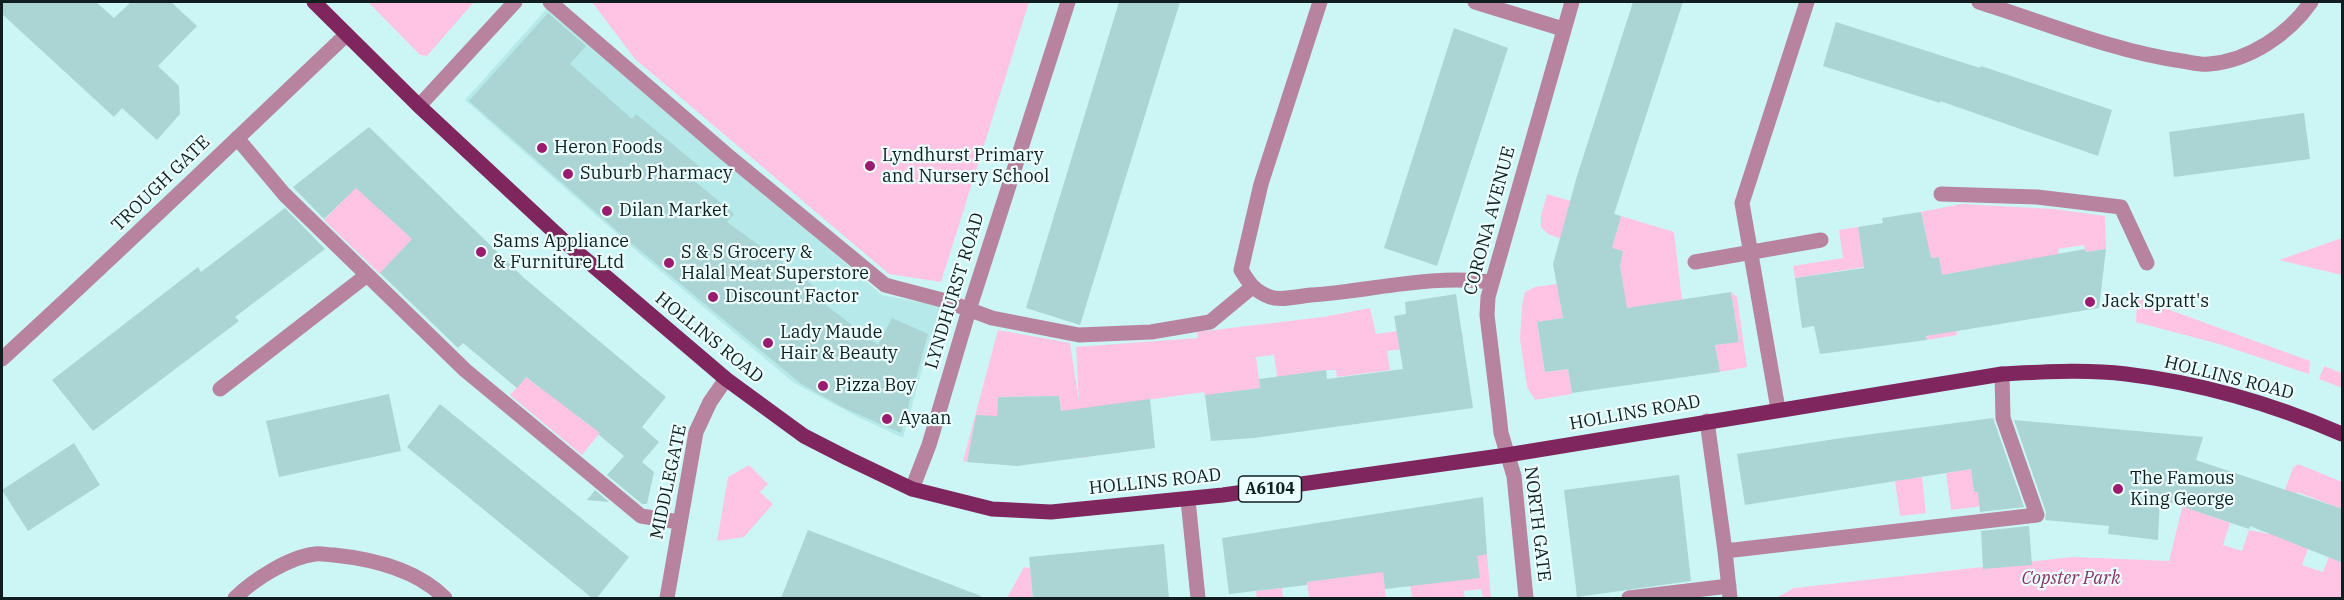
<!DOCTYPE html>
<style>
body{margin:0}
#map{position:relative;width:2344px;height:600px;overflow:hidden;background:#ccf6f6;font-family:"IBM Plex Serif",serif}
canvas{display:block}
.frame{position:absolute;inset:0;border:3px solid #0f1f1f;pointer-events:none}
</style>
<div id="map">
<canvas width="2344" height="600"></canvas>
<div class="frame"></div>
</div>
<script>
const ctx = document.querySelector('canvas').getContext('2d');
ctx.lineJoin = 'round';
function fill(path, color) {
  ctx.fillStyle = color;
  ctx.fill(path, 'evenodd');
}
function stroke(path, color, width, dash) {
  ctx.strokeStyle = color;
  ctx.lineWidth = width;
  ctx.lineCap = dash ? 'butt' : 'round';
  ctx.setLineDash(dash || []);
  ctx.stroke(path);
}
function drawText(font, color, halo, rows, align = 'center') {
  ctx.font = font + ' "IBM Plex Serif",serif';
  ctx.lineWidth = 4.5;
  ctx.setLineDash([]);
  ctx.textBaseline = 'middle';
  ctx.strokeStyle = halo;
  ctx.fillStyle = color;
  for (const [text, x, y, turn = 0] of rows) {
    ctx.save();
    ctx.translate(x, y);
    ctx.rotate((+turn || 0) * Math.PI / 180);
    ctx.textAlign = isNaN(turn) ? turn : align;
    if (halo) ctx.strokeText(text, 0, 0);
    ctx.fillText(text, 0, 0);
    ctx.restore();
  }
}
fill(new Path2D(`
 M549 6 882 295 940 306 903 438 860 418 794 383 633 248 465 100Z`), '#b6eaea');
fill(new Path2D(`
 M368 2H474L427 56 420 55Z
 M592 2H1029L941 282 889 274 635 59Z
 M356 187 412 239 380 274 324 220Z
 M1547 194 1571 201 1561 239 1548 234 1541 227V216Z
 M1961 204 2054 209 2105 216 2106 249 2086 252 2084 245 2058 249 2059 256 1946 274 1957 335 1927 340 1923 310 1946 307 1939 257 1915 260 1911 235 1926 233 1921 212Z
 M1621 216 1674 232 1682 300 1614 310 1609 282 1622 280 1620 266 1612 248Z
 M1858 227 1864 267 1795 278 1793 266 1843 258 1839 230Z
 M2342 238V275L2279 260Z
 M1557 284 1563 318 1537 322 1545 372 1568 369 1572 394 1535 400 1527 387 1520 339 1522 305 1525 292 1535 287Z
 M1731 292 1737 297 1747 367 1720 372 1715 345 1739 341Z
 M2137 298 2310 361 2309 374 2219 344 2136 322Z
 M1370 308 1376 334 1439 325 1441 338 1463 334V342L1387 351 1390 370 1337 377 1336 370C1314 370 1297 375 1278 384L1274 355 1256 357 1260 388 1220 393V397L1205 398 1204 392 1082 409 1088 457 1081 458 1062 413 1059 396 998 397 997 416H976L967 462 963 461 998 330 1070 343 1079 403 1076 347 1198 338 1197 332 1323 317Z
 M2324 366 2342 373V388L2319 379Z
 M551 375 565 406 589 425 608 423 582 455 510 395 526 377 540 388Z
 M2298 464 2342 482V509L2297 492 2279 537 2308 549 2302 565 2323 572 2329 557 2342 563V598H1776L1794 588 2072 557 2169 561 2185 496 2205 487 2196 511 2230 523 2223 545 2242 551 2249 530 2269 534 2293 468Z
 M749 465 768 484 760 492 773 504 744 537 717 541 728 477Z
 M1971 469 1974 492 1993 490 2006 503 1951 510 1946 473Z
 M1922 477 1926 513 1900 516 1895 481Z
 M1487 554 1491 598H1483L1481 589 1464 591 1465 598H1412L1407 566Z
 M1024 567 1030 568 1033 598H1007Z
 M1383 571 1386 598H1309L1307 582Z
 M1282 588 1283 598H1257L1256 591Z`), '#ffc4e3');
fill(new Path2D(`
 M2 2H96L114 18 131 2H171L197 26 158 66 179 86 180 114 157 140 122 108 114 117 2 14Z
 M1119 2H1180L1080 325 1026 308Z
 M1633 2H1683L1614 214 1621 216 1612 248 1623 251 1620 266 1627 308 1731 292 1739 342 1715 345 1720 372 1572 393 1568 369 1545 372 1537 322 1563 318 1553 264 1577 176Z
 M548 13 586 46 570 64 632 119 636 114 700 167 691 178 734 214 727 222 805 279 819 291 814 296 878 345 892 318 928 334 901 433 844 408 800 383 624 237 469 101Z
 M1836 22 1980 68 1981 66 2112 110 2098 156 1940 101V103L1823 66Z
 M1454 28 1508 48 1437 266 1384 248Z
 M2304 113 2310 159 2174 177 2169 132Z
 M369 127 524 278 666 397 642 427 659 442 642 462 654 472 647 504H642L607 475 624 456 598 434 600 433 526 377 517 388 463 343 458 348 380 273 412 239 356 188 324 219 293 187Z
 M285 208 325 249 235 317 239 321 93 431 52 380 198 267 201 272Z
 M1921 212 1931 258 1939 257 1942 275 2085 249 2086 252 2106 249 2099 308 1926 336 1927 340 1820 354 1814 326 1802 328 1795 278 1864 268 1858 227 1883 223 1882 218Z
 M1456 294 1473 408 1254 438 1211 441 1205 395 1260 388 1259 379 1326 370 1327 379 1403 369 1394 316 1406 314 1405 302Z
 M389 394 401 451 279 477 266 421Z
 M1059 396 1061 411 1150 399 1155 448 1017 466 967 462 976 415 997 416 998 397Z
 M440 404 629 557 597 598H592L407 447Z
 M1993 418 2024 507 1980 512 1978 492H1974L1971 469 1745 505 1737 454 1842 438Z
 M2014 420 2203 437 2196 460 2343 509V563L2250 526 2249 529 2160 499 2158 540 2108 534 2109 526 2045 520 2046 512Z
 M74 443 100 485 28 531 2 490Z
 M1679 475 1691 581 1577 597 1564 490Z
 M595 490 609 502 587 500Z
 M1483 497 1487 554 1477 556 1480 578 1385 589 1383 572 1307 582V585L1229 594 1222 538Z
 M2029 526 2032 565 1983 569 1981 531Z
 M808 530 981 596 980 598H781Z
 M1164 544 1169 598H1033L1029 557Z`), '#abd4d4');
stroke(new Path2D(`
 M550 2 726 154 885 285 946 301 992 318 1079 335 1151 332 1210 322 1251 288
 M1320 2 1261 184 1241 270C1249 283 1254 291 1270 297 1281 301 1299 296 1311 295 1371 291 1431 274 1491 282
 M1475 2 1563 29
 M1979 2C2043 22 2116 52 2182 61 2190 62 2200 65 2209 64 2249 61 2289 34 2311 2
 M419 106 515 2
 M237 138 284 194 465 370 641 516 679 522
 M1941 194 2037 197 2121 207 2147 263
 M1695 262 1821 240
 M2 359C118 253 232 143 346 35
 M220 389 367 275
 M1778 409 1742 203 1807 2
 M1707 421 1725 551 2037 515 2003 418 2002 374
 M912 489 929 445 969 310 1068 2
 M1188 500 1198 598
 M1725 551 1730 598
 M235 598C253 580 289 557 315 554 321 553 328 555 334 555 373 559 416 569 445 598
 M667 598 696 432 710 402 726 379
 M1526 598 1514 476 1501 433 1499 414 1487 315 1488 297 1572 2
 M1629 598 1729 586`), '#b7839e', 15);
stroke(new Path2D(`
 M314 2 419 106 564 241 726 379 804 436 847 458 912 489 992 509 1051 512 1223 495 1507 455 2002 374C2043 372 2085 369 2126 374 2201 383 2273 404 2342 434`), '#80265e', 15);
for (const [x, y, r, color] of [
 [542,148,6,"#9b1b6f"],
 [870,166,6,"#9b1b6f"],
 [568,174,6,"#9b1b6f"],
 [607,211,6,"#9b1b6f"],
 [481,252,6,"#9b1b6f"],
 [669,263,6,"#9b1b6f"],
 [713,297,6,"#9b1b6f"],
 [2090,302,6,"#9b1b6f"],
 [768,343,6,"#9b1b6f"],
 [823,386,6,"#9b1b6f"],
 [887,419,6,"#9b1b6f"],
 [2118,489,6,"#9b1b6f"]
]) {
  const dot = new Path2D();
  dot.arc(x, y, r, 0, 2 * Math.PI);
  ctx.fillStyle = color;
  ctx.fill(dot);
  stroke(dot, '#edfefe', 2);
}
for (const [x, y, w] of [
 [1270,489,63]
]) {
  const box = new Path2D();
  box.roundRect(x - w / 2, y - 13, w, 26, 4.5);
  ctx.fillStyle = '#edfefe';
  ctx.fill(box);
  stroke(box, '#0f1f1f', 1.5);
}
drawText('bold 16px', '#0f1f1f', null, [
 ["A6104",1270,489]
]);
drawText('18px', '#0f1f1f', '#edfefe', [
 ["Heron Foods",554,148],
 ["Lyndhurst Primary",882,156],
 ["and Nursery School",882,177],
 ["Suburb Pharmacy",580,174],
 ["Dilan Market",619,211],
 ["Sams Appliance",493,242],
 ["& Furniture Ltd",493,263],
 ["S & S Grocery &",681,253],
 ["Halal Meat Superstore",681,274],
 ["Discount Factor",725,297],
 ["Jack Spratt's",2102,302],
 ["Lady Maude",780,333],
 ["Hair & Beauty",780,354],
 ["Pizza Boy",835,386],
 ["Ayaan",899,419],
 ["The Famous",2130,479],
 ["King George",2130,500]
], 'left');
drawText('18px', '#0f1f1f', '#edfefe', [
 ["TROUGH GATE",161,184,-44],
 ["CORONA AVENUE",1490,221,-75],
 ["LYNDHURST ROAD",955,291,-73],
 ["HOLLINS ROAD",709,338,39],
 ["HOLLINS ROAD",2229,378,14],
 ["HOLLINS ROAD",1635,413,-10],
 ["MIDDLEGATE",669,482,-78],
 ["HOLLINS ROAD",1155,482,-6],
 ["NORTH GATE",1537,524,83]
]);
drawText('italic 18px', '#883266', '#edfefe', [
 ["Copster Park",2071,579]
]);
</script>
